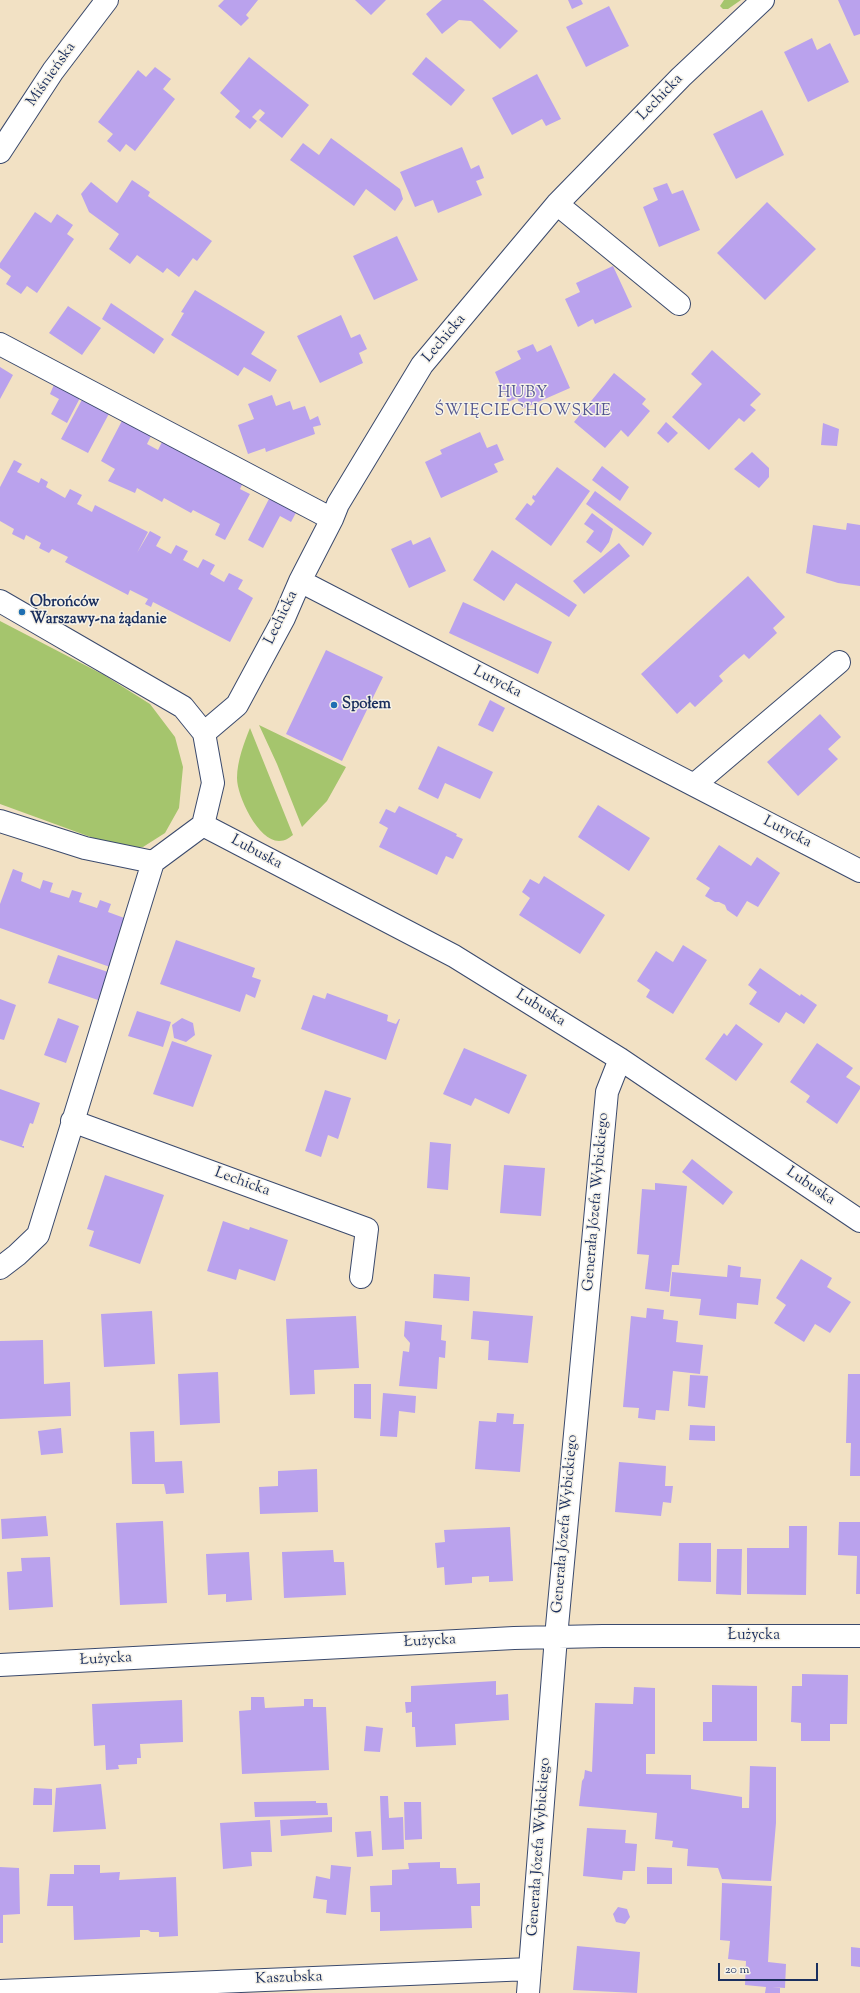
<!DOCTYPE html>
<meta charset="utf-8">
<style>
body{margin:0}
#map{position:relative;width:860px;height:1993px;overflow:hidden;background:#f2e1c4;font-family:"Sorts Mill Goudy",serif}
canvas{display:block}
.scale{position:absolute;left:718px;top:1963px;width:100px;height:18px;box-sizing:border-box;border:2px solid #1b2f5e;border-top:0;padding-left:5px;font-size:12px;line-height:14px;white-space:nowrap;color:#1b2f5e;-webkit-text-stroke:3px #f7f3e8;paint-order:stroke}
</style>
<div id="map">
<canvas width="860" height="1993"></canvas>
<div class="scale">20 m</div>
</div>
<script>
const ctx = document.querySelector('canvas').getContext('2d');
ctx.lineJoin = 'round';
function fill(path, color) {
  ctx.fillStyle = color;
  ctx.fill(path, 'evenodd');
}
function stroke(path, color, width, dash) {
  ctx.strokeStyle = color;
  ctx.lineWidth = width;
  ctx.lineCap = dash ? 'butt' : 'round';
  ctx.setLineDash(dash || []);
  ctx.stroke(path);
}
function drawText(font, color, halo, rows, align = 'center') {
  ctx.font = font + ' "Sorts Mill Goudy",serif';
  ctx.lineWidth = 3;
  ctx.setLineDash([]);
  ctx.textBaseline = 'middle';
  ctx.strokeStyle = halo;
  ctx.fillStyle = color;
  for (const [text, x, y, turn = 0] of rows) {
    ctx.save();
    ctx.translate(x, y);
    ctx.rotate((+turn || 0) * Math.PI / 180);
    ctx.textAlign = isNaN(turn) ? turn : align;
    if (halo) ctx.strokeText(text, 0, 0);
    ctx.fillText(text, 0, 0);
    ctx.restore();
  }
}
fill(new Path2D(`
 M724 0H741L728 9H723L720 6Z
 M0 621 104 675 150 704 175 737 183 767 179 808 165 833 143 847H118L0 804Z
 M259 725 346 767 327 801 302 827 277 764Z
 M250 728 293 835C289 838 285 841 279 841 258 841 237 796 237 778 237 761 244 743 250 728Z`), '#a5c56d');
fill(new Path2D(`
 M224 0H258L246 15 249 18 241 26 218 6Z
 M355 0H386L371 15Z
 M442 0H483L518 31 500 49 471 21 459 20 442 34 426 14Z
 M568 0H581L583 4 572 9Z
 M838 0H860V34L854 36Z
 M609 6 629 46 586 67 566 27Z
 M812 38 817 50 830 43 849 82 808 102 784 52Z
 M249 57 309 105 282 138 259 120 265 113 260 109 252 117 257 121 250 129 235 117 240 111 220 93Z
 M426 57 465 90 451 106 412 74Z
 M155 67 171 79 163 89 175 99 135 151 126 144 120 152 107 141 113 134 98 122 138 70 146 77Z
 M537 74 561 119 546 126 542 119 512 135 492 98Z
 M762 110 784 155 736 179 713 134Z
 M331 138 400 189 403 199 395 211 366 189 354 206 290 160 303 143 319 155Z
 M462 147 471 169 479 165 484 178 476 181 482 195 438 213 433 200 415 207 400 172Z
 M132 180 150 192 148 196 212 241 197 261 193 258 179 277 167 268 163 273 137 255 130 264 109 249 119 234 89 212 81 194 91 182 117 203Z
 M667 183 672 194 683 190 700 230 659 247 643 207 658 200 653 188Z
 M767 202 816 249 765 300 717 253Z
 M35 212 51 223 57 214 73 225 67 234 74 239 37 293 27 286 21 294 6 284 11 276 0 268V263Z
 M397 236 418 280 374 300 353 256Z
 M613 266 632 307 595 324 593 319 578 327 565 299 580 292 576 283Z
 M195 290 265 332 251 354 277 370 270 382 244 367 238 376 171 335 184 313 181 312Z
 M111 303 164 339 154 354 102 319Z
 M68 306 101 328 82 355 49 333Z
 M341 315 351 338 360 334 367 349 359 353 363 363 320 383 297 336Z
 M533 344 537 352 551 345 570 388 522 409 517 398 508 402 495 372 521 359 517 351Z
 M712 350 761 394 750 405 756 410 744 422 739 418 709 450 672 417 702 384 691 374Z
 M0 367 13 375 0 399Z
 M614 373 646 399 642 404 650 411 628 437 621 430 605 448 574 422Z
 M56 380 82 394 67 423 51 414 59 399 50 394Z
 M85 394 112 408 88 453 61 439Z
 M272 395 276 406 290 401 293 410 305 406 310 420 318 416 321 425 313 427 315 434 266 452 265 448 248 454 238 425 254 419 248 404Z
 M125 415 151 436 147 444 158 450 165 436 245 478 240 489 250 494 225 540 215 535 220 524 193 510 191 513 164 498 162 502 137 488 135 493 108 481 115 469 101 461Z
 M666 422 678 433 668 443 657 433Z
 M823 423 839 429 837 446 821 445Z
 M480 432 487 448 497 444 504 460 494 464 498 472 441 498 425 462 442 454 440 450Z
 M752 452 769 468V477L759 488 734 469Z
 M14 460 22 464 17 472 39 483 41 478 48 482 46 487 65 498 70 489 82 495 77 504 92 512 95 505 148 532 137 553 150 531 161 537 156 546 171 554 176 545 188 551 183 560 198 568 203 559 215 565 210 574 224 582 229 573 243 580 238 589 253 598 230 642 153 602 151 607 145 604 148 599 130 590 128 595 65 562 68 557 52 549 49 553 39 548 41 543 26 535 24 540 12 534 14 529 0 521V487Z
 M602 466 629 487 620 501 592 480Z
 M557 467 590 491 551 546 515 519 527 503 531 506 535 501 532 498 533 495 535 496Z
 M595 491 652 533 643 546 586 504Z
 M272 493 299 507 291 522 280 516 263 548 248 540Z
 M592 513 613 529 609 542 601 553 586 542 594 531 584 524Z
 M847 523 860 525V586L838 583 806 573 813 525 846 530Z
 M430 537 446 571 409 588 391 549 411 540 413 545Z
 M619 543 630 556 584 594 573 581Z
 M492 550 577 605 569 617 516 583 504 601 473 580Z
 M748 576 785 617 773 628 777 633 749 659 744 654 731 665 719 676 723 681 695 707 690 702 677 714 641 674Z
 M463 602 552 642 538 674 449 633Z
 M326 650 383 677 342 761 286 734Z
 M490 700 505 708 493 732 478 725Z
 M820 714 841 737 828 749 838 759 798 796 767 762Z
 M438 746 493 772 480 799 445 783 438 799 418 789Z
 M598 805 650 838 629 871 578 837Z
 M399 806 457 834 456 836 463 839 453 859 446 856 437 875 379 847 388 828 379 823 386 809 395 813Z
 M719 845 751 866 757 857 780 873 758 907 747 901 737 917 727 910 725 905 719 902H715L705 896 710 888 696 879Z
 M13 869 23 873 21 881 40 889 43 880 53 883 50 892 69 898 72 890 82 893 79 902 97 908 100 900 111 904 108 912 127 919 110 967 0 928V904Z
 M544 876 605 915 580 954 519 915 530 898 522 892 530 879 539 884Z
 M176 940 255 968 252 977 261 980 255 998 246 994 240 1012 160 984Z
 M683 945 707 960 673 1014 646 997 650 990 637 981 656 951 673 962Z
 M58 955 108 972 98 1000 48 983Z
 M760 968 800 996 801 994 817 1005 804 1024 786 1012 779 1023 749 1004 757 992 748 985Z
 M327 993 388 1015 387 1021 396 1024 399 1019H400L386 1060 301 1029 313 995 325 999Z
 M0 999 16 1005 4 1040 0 1039Z
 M137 1011 171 1022 163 1047 128 1036Z
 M58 1018 79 1026 66 1063 44 1055Z
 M182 1018 193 1023 195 1035 186 1042 174 1038 172 1025Z
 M736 1024 763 1044 736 1081 705 1059 724 1033 727 1036Z
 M172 1041 212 1055 193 1107 153 1094Z
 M817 1043 853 1068 846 1077 860 1086V1089L837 1124 806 1102 810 1096 790 1082Z
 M464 1048 527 1075 509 1114 475 1098 471 1106 443 1094Z
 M0 1089 40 1103 33 1124 30 1123 22 1146H24V1148L0 1140Z
 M325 1090 351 1098 338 1139 328 1135 321 1157 305 1151Z
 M430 1142 451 1144 448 1190 427 1188Z
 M692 1159 733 1192 723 1205 682 1172Z
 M504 1165 545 1168 541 1216 500 1213Z
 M105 1175 164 1195 140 1264 89 1246 94 1231 87 1229Z
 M655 1183 687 1186 679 1265H672L669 1292 645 1289 649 1255 637 1254 642 1189 655 1190Z
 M223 1221 249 1230 250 1227 288 1240 275 1281 239 1269 236 1280 207 1271Z
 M801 1259 832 1278 827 1287 851 1302 830 1333 815 1324 804 1342 774 1323 786 1305 776 1298Z
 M728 1265 741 1267 740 1277 761 1279 758 1305 737 1303 736 1319 699 1315 701 1299 670 1296 672 1272 727 1277Z
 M434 1274 470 1277 469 1301 433 1298Z
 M647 1308 664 1310 663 1319 678 1321 676 1342 703 1345 700 1374 673 1371 669 1411 656 1410 655 1420 638 1418 639 1408 623 1407 631 1316 646 1318Z
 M152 1311 155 1364 104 1367 101 1314Z
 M473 1311 533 1316 528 1363 488 1360 489 1341 471 1339Z
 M356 1316 359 1368 314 1370 315 1394 290 1395 286 1319Z
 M405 1321 442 1325 441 1340 446 1341 445 1358 439 1357 437 1389 399 1386 403 1351 409 1352 410 1343 404 1336Z
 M43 1340 44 1384 70 1382 71 1416 0 1419V1341Z
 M218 1372 220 1423 180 1425 178 1374Z
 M848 1374H860V1476H850L851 1443H846Z
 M690 1375 708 1376 705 1408 688 1406Z
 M354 1384H371V1419L354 1418Z
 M383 1393 416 1396 415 1413 399 1411 397 1437 380 1436Z
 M497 1413 514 1414 513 1424H524L520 1472 475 1469 479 1421 496 1422Z
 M690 1425 715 1426V1441L689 1440Z
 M61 1428 63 1453 41 1455 38 1431Z
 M154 1431 155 1462 182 1461 184 1493 166 1494 164 1484H132L130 1432Z
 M619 1462 666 1466 665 1486H673L671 1503 663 1502 661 1516 615 1512Z
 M317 1469 318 1512 260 1514 259 1487 278 1486V1471Z
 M46 1516 48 1536 2 1539 1 1519Z
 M163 1521 167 1603 120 1605 116 1523Z
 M839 1522H860V1594H856L857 1556 838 1555Z
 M789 1526H807L806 1595 747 1594V1548H789Z
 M510 1527 513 1581 489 1582V1576L472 1577V1583L445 1585 444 1567 437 1568 435 1543 445 1542 444 1530Z
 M679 1543H711V1582L678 1581Z
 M717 1549H742L741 1595 716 1594Z
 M333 1550 334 1562H344L346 1595 284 1598 282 1552Z
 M249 1552 252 1600 226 1602V1594L208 1595 206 1554Z
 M50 1557 53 1607 9 1610 7 1572 22 1571 21 1558Z
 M802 1674 848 1675 847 1724H830V1741H801V1723L791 1722 792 1686H802Z
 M496 1681V1695L508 1694 509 1720 455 1724 456 1745 416 1747 415 1727H412V1712L406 1713 405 1702H411V1686Z
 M712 1685 757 1686V1741H703V1722H712Z
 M634 1687 655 1688V1754H646V1774L691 1775V1789L742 1797V1808H749L750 1766 776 1767V1823L771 1881 722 1879 718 1868 687 1866 688 1849 672 1847 673 1841 655 1839 657 1813 579 1806 582 1781 584 1778 585 1770 592 1772 595 1703 633 1704Z
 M251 1697H264L265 1708 304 1706V1699H313V1707H326L329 1770 242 1774 239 1711 251 1710Z
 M182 1700 183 1742 140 1744 141 1758H137V1764L118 1765 119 1769 106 1770 105 1745 94 1746 92 1704Z
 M366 1726 383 1728 380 1752 364 1751Z
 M101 1784 106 1829 53 1832 56 1788Z
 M34 1788 52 1789V1805H33Z
 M380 1796H388L389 1818 403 1817 404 1849 382 1850Z
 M316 1801V1803H327L328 1815 255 1817 254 1802Z
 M404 1802H421L422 1839 405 1840Z
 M332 1817V1832L281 1836 280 1820Z
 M270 1820 272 1852H251L252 1866 223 1869 220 1823Z
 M587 1828 626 1830 625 1843 637 1844 635 1871H623L622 1880 583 1876Z
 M371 1831 373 1856 357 1857 355 1832Z
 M440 1862V1868H456L457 1884 480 1883V1906H471L472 1928 380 1931V1912H371L370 1886 392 1885V1870L409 1869 408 1863Z
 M74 1865H100V1873L120 1872 119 1880 176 1877 178 1936 159 1937V1932H151L148 1930H140V1937L74 1940 73 1906H47L50 1874H74Z
 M331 1865 351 1867 346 1915 326 1913 327 1900 313 1898 316 1876 330 1879Z
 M0 1867 19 1868 20 1914 3 1915V1943H0Z
 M647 1867 672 1868V1884H647Z
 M722 1883 772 1886 768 1962 786 1964 785 1988 772 1987 780 1988V1993H765L766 1987 745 1985 746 1961 728 1959 730 1941 720 1940Z
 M618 1907 627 1909 630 1917 625 1924 616 1922 613 1914Z
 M577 1946 640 1952 637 1993 573 1990Z
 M851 1947 860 1948V1967L851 1966Z`), '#baa2ed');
const minor = new Path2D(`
 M0 152 53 71 107 0
 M557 204 679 304
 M0 344 332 519
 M300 581 860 871
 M0 601 183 707 204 733 213 783 203 825 153 862 85 848 0 821
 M204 733 237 705 284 618 300 581 332 519 338 504 422 365 557 204 681 77 763 0
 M694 785 839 662
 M203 825 454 956 620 1059 860 1221
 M72 1121 367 1229 361 1277
 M0 1268 17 1255 38 1235 153 862
 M0 1665 514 1638 603 1636H860
 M0 1991 530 1969
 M528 1993 556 1637 607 1092 620 1059`);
stroke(minor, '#3b4a6d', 24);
stroke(minor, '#fff', 22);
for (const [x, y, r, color] of [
 [22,612,4,"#1f6fb2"],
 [334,705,4,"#1f6fb2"]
]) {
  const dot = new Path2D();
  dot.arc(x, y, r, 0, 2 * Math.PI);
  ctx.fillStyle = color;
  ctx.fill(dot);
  stroke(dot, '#f7f3e8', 1.5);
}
drawText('15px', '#1b2f5e', '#f7f3e8', [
 ["Miśnieńska",52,75,-55],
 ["Lechicka",661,98,-46],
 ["Lechicka",445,339,-50],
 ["Lechicka",282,618,-64],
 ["Lutycka",497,683,27],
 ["Lutycka",787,833,27],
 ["Lubuska",256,853,28],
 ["Lubuska",540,1009,32],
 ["Lechicka",242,1183,20],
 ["Lubuska",810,1187,34],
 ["Generała Józefa Wybickiego",597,1202,-85],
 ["Generała Józefa Wybickiego",566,1524,-85],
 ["Łużycka",754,1636],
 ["Łużycka",430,1642,-3],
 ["Łużycka",106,1660,-3],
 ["Generała Józefa Wybickiego",540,1847,-86],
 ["Kaszubska",289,1979,-2]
]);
drawText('bold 15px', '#1b2f5e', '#f7f3e8', [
 ["Obrońców",30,603],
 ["Warszawy-na żądanie",30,620],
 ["Społem",342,705]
], 'left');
ctx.letterSpacing = '1px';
drawText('16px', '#535790', '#f7f3e8', [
 ["HUBY",523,394],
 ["ŚWIĘCIECHOWSKIE",523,412]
]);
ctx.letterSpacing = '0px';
</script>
